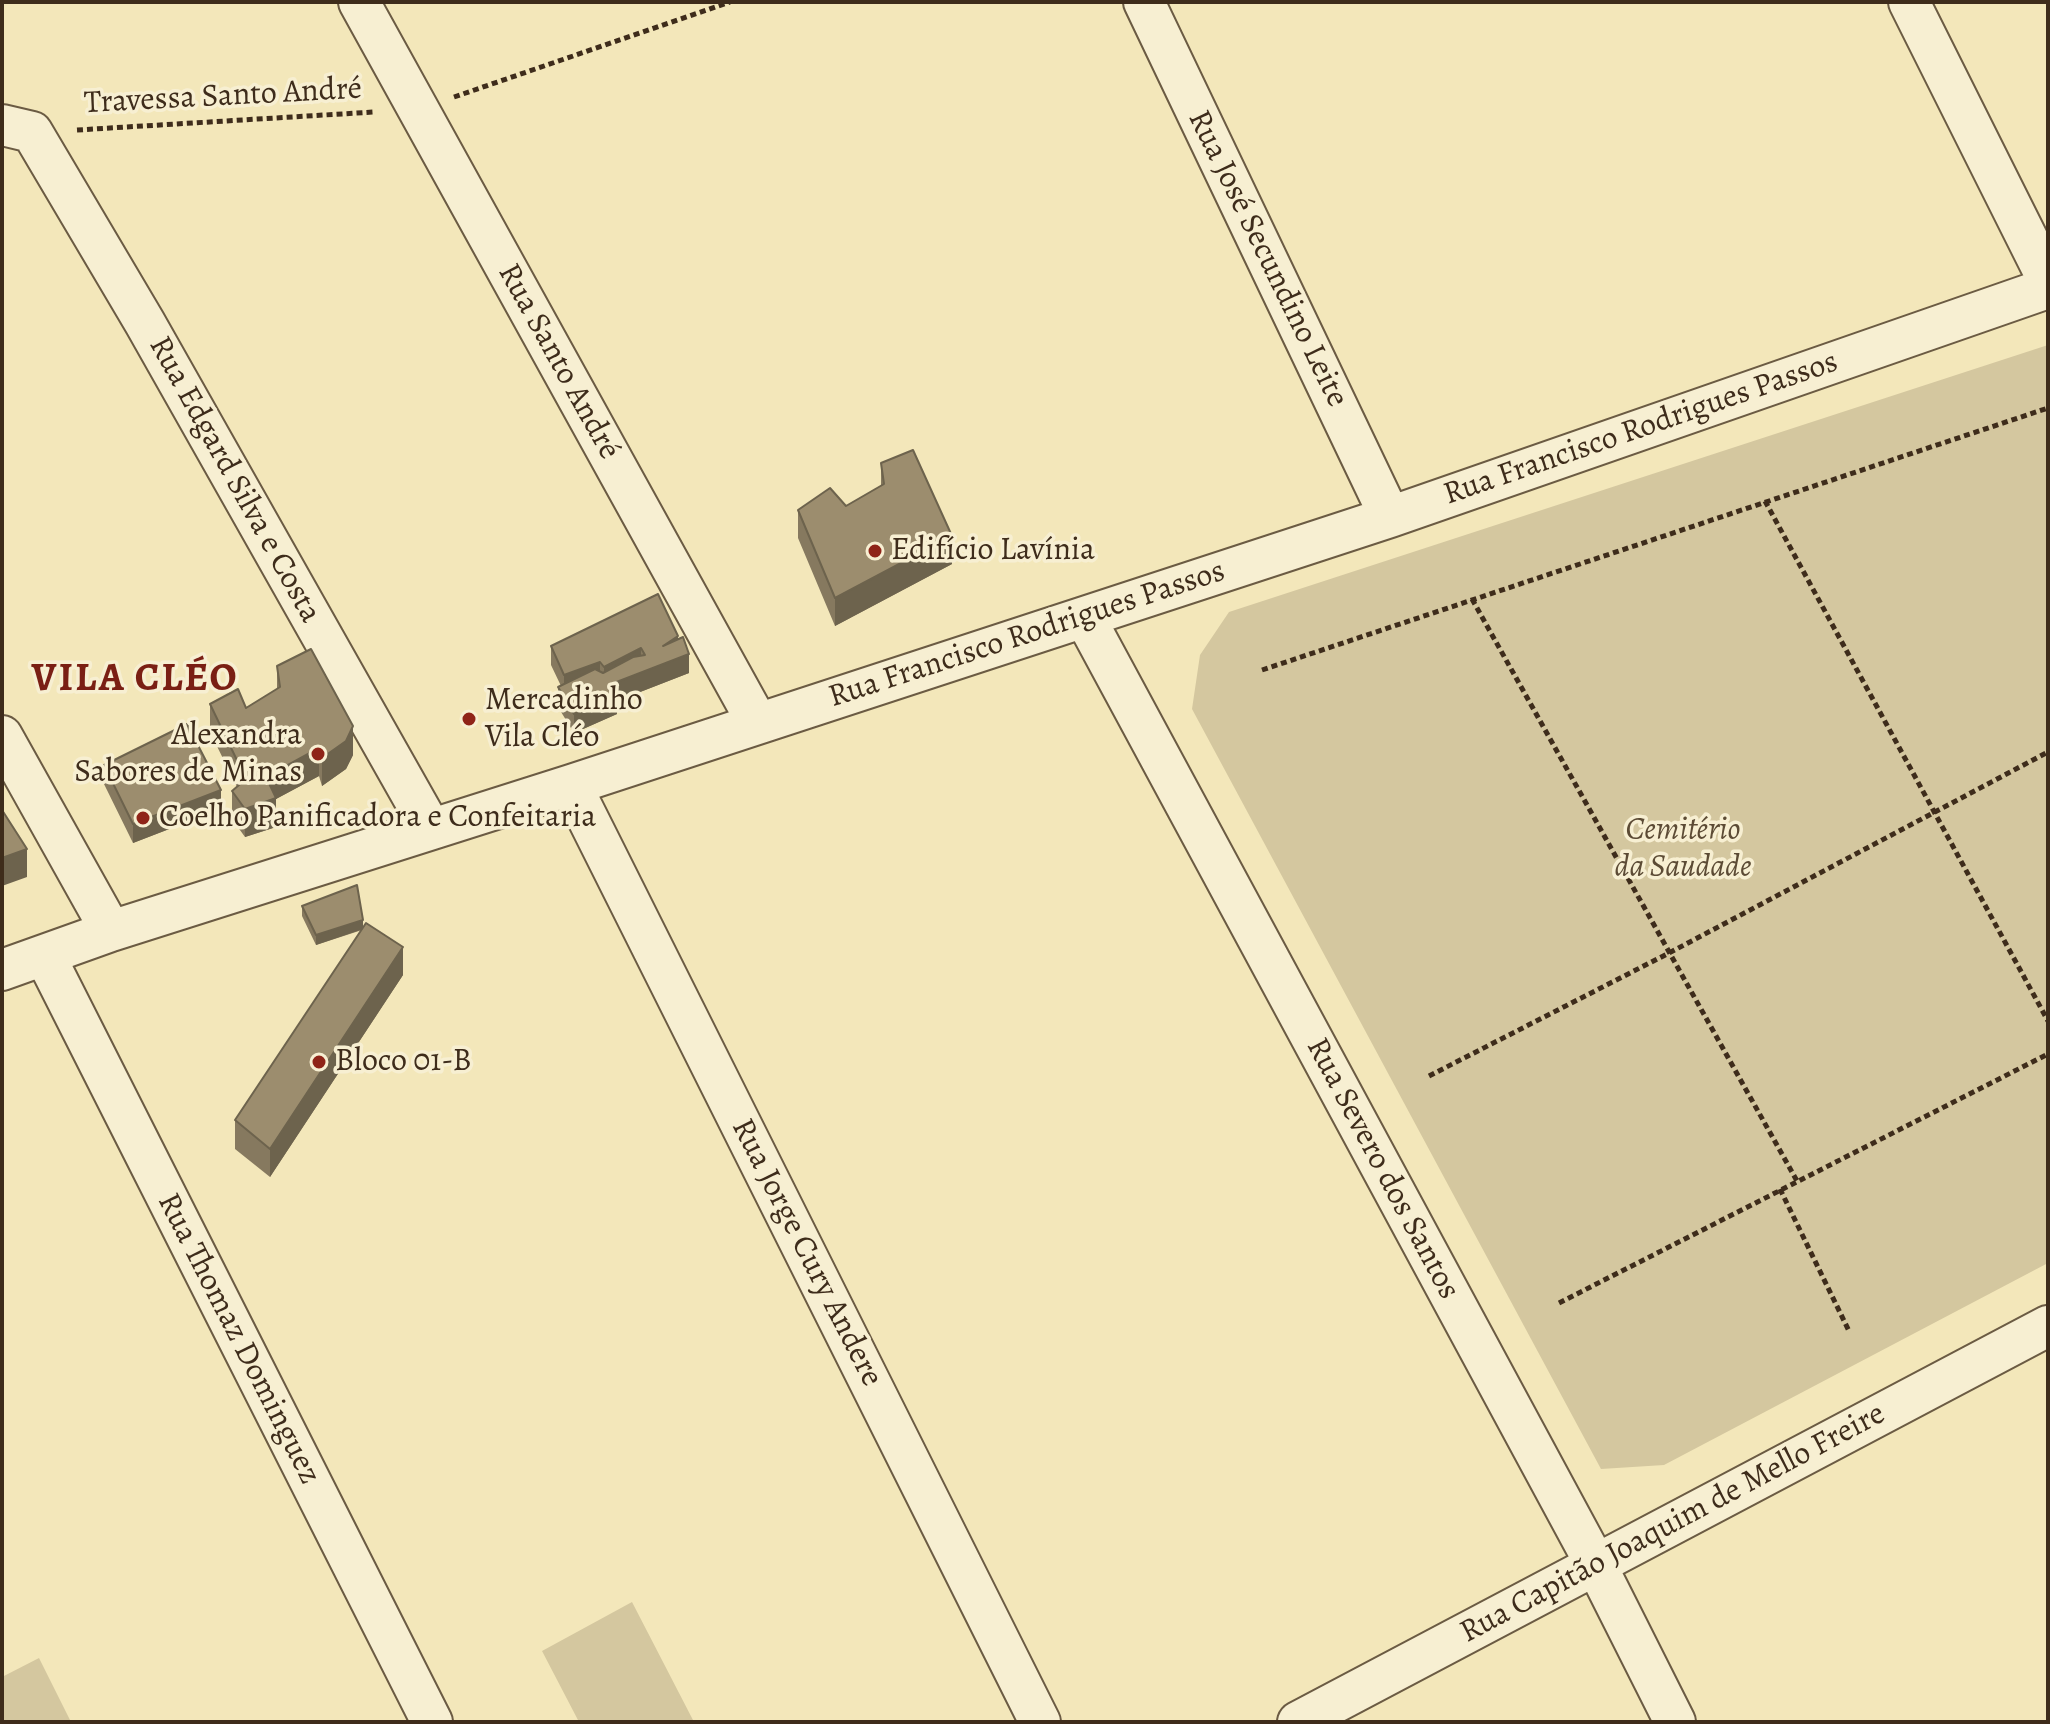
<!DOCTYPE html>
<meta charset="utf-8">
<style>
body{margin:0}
#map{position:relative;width:2050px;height:1724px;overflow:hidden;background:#f3e7ba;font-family:Alegreya,serif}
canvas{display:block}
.frame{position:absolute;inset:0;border:4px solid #3e2c1b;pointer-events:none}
</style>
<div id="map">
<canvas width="2050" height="1724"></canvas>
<div class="frame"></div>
</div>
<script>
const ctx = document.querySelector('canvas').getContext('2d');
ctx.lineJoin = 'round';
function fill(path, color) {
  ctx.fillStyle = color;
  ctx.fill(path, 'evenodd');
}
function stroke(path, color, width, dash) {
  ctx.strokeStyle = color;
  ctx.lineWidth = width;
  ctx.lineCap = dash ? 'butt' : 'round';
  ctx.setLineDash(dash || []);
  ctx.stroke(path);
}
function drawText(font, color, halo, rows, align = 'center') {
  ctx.font = font + ' Alegreya,serif';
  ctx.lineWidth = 7;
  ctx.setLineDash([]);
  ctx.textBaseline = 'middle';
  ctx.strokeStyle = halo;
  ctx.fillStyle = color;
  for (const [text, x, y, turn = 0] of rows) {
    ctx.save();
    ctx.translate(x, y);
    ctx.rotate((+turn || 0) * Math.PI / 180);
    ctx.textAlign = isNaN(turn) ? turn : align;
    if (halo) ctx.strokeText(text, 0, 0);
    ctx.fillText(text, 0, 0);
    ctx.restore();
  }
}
fill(new Path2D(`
 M2048 345V1263L1664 1465 1601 1469 1192 709 1200 655 1229 612Z
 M632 1602 694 1722H579L542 1651Z
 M39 1658 71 1722H2V1677Z`), '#d4c79f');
const minor = new Path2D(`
 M359 2 757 722
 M1144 2 1390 517
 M1909 2 2048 280
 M2 125 32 132 145 323 431 829
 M1085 618 1596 1565 1675 1722
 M2 736 111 931
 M571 785 1040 1722
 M45 956 432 1722
 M2 970 111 931 571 785 1390 517 2048 288
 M1298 1722 2048 1326`);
stroke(minor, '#6b5b43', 44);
stroke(new Path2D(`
 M454 97 730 2
 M77 130 374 112
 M1765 501 2048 1021
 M1472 599 1797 1181
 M1262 670 2048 408
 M1429 1076 1669 953 2048 752
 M1780 1189 1849 1331
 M1559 1303 2048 1054`), '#3e2c1b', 5, [6, 4]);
stroke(minor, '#f7efd2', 40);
fill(new Path2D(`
 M881 463 952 564 835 626 798 538V510L846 506 881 486Z
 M678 639 689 673 617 701V714L574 733 558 707V687L561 686 551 665V646Z
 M277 666 353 755 346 769 322 786 319 776 276 799V827L245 837 232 819V791L237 787 210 732V704L246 708 277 689Z
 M104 765 221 809 133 843 104 784Z
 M302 906 363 929 403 975 270 1177 235 1149V1120L362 930 316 945 302 916Z`), '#86795f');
fill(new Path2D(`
 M952 536V564L835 626V598Z
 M678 636V655L689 654V673L617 701V714L574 733V714L614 683Z
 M641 648V667L604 686V667Z
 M600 662V681L564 695V675Z
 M353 726V755L346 769 322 786V758Z
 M319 748V776L276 799V827L245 837V809L266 777Z
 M221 790V809L133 843V824Z
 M27 849V877L2 886V858Z
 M363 920V929L316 945V935Z
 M403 947V975L270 1177V1149Z`), '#6d634d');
const building = new Path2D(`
 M913 450 952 536 835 598 798 510 830 488 846 506 884 484 881 463Z
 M658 594 678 636 663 646 683 637 689 654 614 683 617 695 574 714 558 687 595 669 603 673 633 657 645 655 641 648 604 667 600 662 564 675 551 646Z
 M311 649 353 726 346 741 322 758 319 748 266 777 276 798 245 809 232 791 246 779 210 704 238 689 246 708 280 687 277 666Z
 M187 724 221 790 133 824 104 765Z
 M2 810 27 849 2 858Z
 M357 885 363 920 316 935 302 906Z
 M366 923 403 947 270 1149 235 1120Z`);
fill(building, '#9c8d6e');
stroke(building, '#6d634d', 2);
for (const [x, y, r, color] of [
 [875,551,8,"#8f2418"],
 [469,719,8,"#8f2418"],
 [318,754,8,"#8f2418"],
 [143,818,8,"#8f2418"],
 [319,1062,8,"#8f2418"]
]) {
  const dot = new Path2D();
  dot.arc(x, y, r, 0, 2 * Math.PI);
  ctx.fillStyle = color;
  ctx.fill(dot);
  stroke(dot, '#f7efd2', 3);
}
drawText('32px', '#3e2c1b', '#f7efd2', [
 ["Travessa Santo André",223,97,-3],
 ["Rua José Secundino Leite",1267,259,64],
 ["Rua Santo André",558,362,61],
 ["Rua Francisco Rodrigues Passos",1641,429,-19],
 ["Rua Edgard Silva e Costa",234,480,61],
 ["Rua Francisco Rodrigues Passos",1027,635,-18],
 ["Rua Severo dos Santos",1382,1169,62],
 ["Rua Jorge Cury Andere",806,1253,63],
 ["Rua Thomaz Dominguez",238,1339,63],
 ["Rua Capitão Joaquim de Mello Freire",1673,1524,-28]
]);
drawText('32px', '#3e2c1b', '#f7efd2', [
 ["Edifício Lavínia",891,551],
 ["Mercadinho",485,701],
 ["Vila Cléo",485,738],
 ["Alexandra",302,736,"right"],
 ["Sabores de Minas",302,773,"right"],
 ["Coelho Panificadora e Confeitaria",159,818],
 ["Bloco 01-B",335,1062]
], 'left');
drawText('italic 32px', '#5c4b35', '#f7efd2', [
 ["Cemitério",1683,831],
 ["da Saudade",1683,868]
]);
ctx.letterSpacing = '2px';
drawText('bold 40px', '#7a1f14', '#f7efd2', [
 ["VILA CLÉO",135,680]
]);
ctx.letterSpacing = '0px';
</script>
